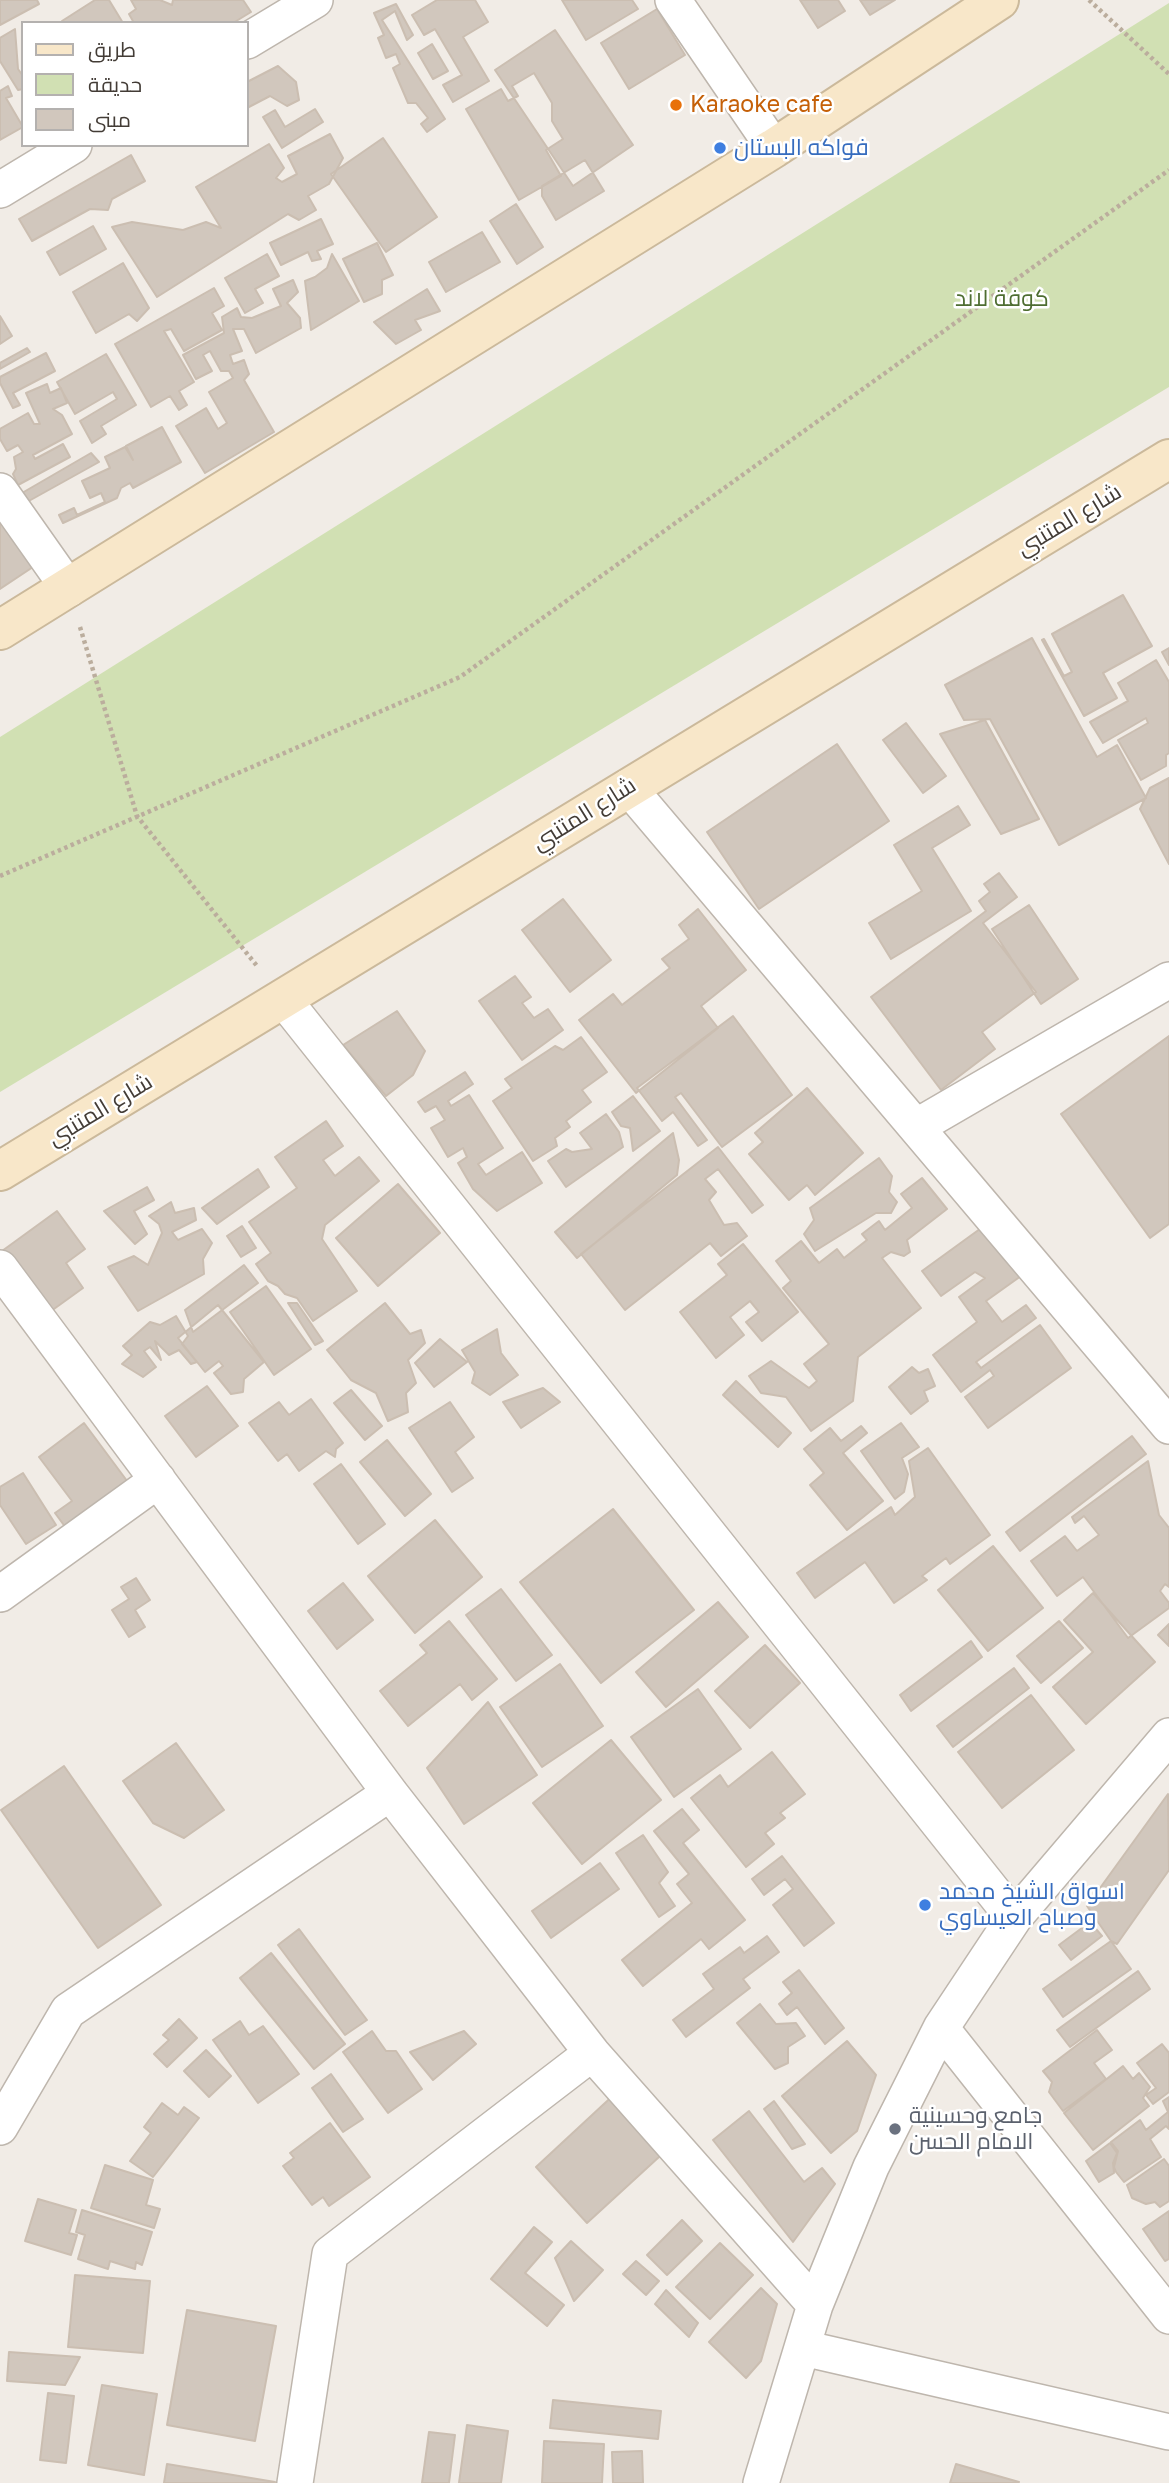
<!DOCTYPE html>
<meta charset="utf-8">
<style>
body{margin:0}
#map{position:relative;width:1169px;height:2483px;overflow:hidden;background:#f1ece6;font-family:"Golos Text",Cairo,sans-serif}
canvas{display:block}
.legend{position:absolute;left:21px;top:21px;width:228px;height:126px;box-sizing:border-box;background:#fff;border:2px solid #b4b1af;margin:0;padding:9px 12px;list-style:none;font-size:21px;color:#433c36}
.legend li{display:flex;align-items:center;gap:14px;height:35px}
.legend b{width:35px;border:2px solid #b4b1af}
</style>
<div id="map">
<canvas width="1169" height="2483"></canvas>
<ul class="legend">
<li><b style="height:9px;background:#f8e7c9"></b>طريق</li>
<li><b style="height:19px;background:#d1e0b3"></b>حديقة</li>
<li><b style="height:19px;background:#d1c7bd"></b>مبنى</li>
</ul>
</div>
<script>
const ctx = document.querySelector('canvas').getContext('2d');
ctx.lineJoin = 'round';
function fill(path, color) {
  ctx.fillStyle = color;
  ctx.fill(path, 'evenodd');
}
function stroke(path, color, width, dash) {
  ctx.strokeStyle = color;
  ctx.lineWidth = width;
  ctx.lineCap = dash ? 'butt' : 'round';
  ctx.setLineDash(dash || []);
  ctx.stroke(path);
}
function drawText(font, color, halo, rows, align = 'center') {
  ctx.font = font + ' "Golos Text",Cairo,sans-serif';
  ctx.lineWidth = 5;
  ctx.setLineDash([]);
  ctx.textBaseline = 'middle';
  ctx.strokeStyle = halo;
  ctx.fillStyle = color;
  for (const [text, x, y, turn = 0] of rows) {
    ctx.save();
    ctx.translate(x, y);
    ctx.rotate((+turn || 0) * Math.PI / 180);
    ctx.textAlign = isNaN(turn) ? turn : align;
    if (halo) ctx.strokeText(text, 0, 0);
    ctx.fillText(text, 0, 0);
    ctx.restore();
  }
}
fill(new Path2D(`
 M1169 3V387L0 1092V737Z`), '#d1e0b3');
const building = new Path2D(`
 M0 0H37L39 4 0 25Z
 M95 0H109L123 23H63L62 21Z
 M131 0H160L172 5 173 0H243L251 12 233 23H134L129 14 136 9Z
 M437 0H475L488 22 463 37 489 81 453 102 443 85 462 75 435 29 424 35 412 15Z
 M562 0H632L638 9 586 40Z
 M800 0H838L845 11 818 28Z
 M860 0H895L870 15Z
 M396 4 413 35 407 40 395 11 382 20 445 119 427 132 421 124 428 118 416 103H408L393 68 400 64 396 54 386 58 378 38 384 35 374 13Z
 M657 9 685 55 629 89 601 43Z
 M15 29 18 69 23 76V89L18 90 0 61V38Z
 M555 30 633 145 573 186 495 70Z
 M432 44 448 71 433 79 418 53Z
 M278 66 296 82 299 100 287 106 270 96 247 108V82Z
 M534 73 552 103V121L563 139 546 150 561 176 519 200 466 109 501 89 508 101 518 96 512 86Z
 M8 86 12 96 6 98 23 127 0 140V91Z
 M315 109 323 122 282 148 263 117 275 110 285 127Z
 M330 134 343 158 329 184 308 196 316 210 299 220 288 214 157 297 112 227 132 222 183 230 206 222 221 228 196 187 269 144 284 168 276 178 282 182 297 174 288 156Z
 M383 138 437 217 386 252 331 174Z
 M131 155 145 181 112 199 108 210 90 209 32 241 19 219Z
 M585 160 604 191 556 220 542 196V186Z
 M516 204 543 247 517 264 490 221Z
 M321 219 333 244 317 251 321 259 312 261 308 252 281 265 270 243Z
 M93 226 106 249 60 275 47 252Z
 M482 232 500 262 446 292 429 262Z
 M377 243 393 275 382 280V294L364 302 343 259Z
 M267 254 279 276 255 289 263 303 245 313 225 278Z
 M332 254 359 301 311 330 305 281 315 277 327 268Z
 M123 263 149 308 137 321 129 314 96 333 73 292Z
 M293 280 298 292 287 303 300 318 301 328 256 353 244 329H233L242 351 230 355 233 364 244 360 249 374 244 380 274 432 205 473 176 426 206 408 218 429 227 423 209 392 233 378 229 371H221L210 351 203 355 212 371 196 379 183 355 224 333 222 317 237 308 241 317 252 318 281 306 273 289Z
 M214 288 224 306 212 313 222 330 184 351 171 329 164 331 194 382 179 391 187 405 179 410 170 396 151 407 115 344Z
 M427 289 440 311 415 320 421 330 396 344 374 322Z
 M0 316 12 336 0 344Z
 M27 348 30 352 0 369V363Z
 M46 353 55 371 13 393 20 405 13 408 0 383V377Z
 M106 354 136 405 101 426 106 434 92 443 80 421 117 399 113 392 75 414 57 382Z
 M47 384 50 393 61 388 67 403 53 409 62 415 72 434 33 455 35 459 63 444 70 457 18 485 13 474 16 469 14 457 23 452 18 445 7 451 0 439V429L28 413 34 424H40L26 393Z
 M162 427 181 462 133 488 130 483 121 488 117 498 63 523 59 515 74 508 77 515 105 502 101 493 90 498 82 481 110 468 105 457 125 447 133 460 126 446Z
 M91 453 99 462 27 502 22 493Z
 M0 507 42 561 0 589Z
 M1123 595 1152 646 1103 673 1117 698 1084 716 1042 640 1044 639 1064 676 1072 672 1052 634Z
 M1032 638 1097 757 1117 745 1146 798 1059 845 990 719 964 720 945 685Z
 M1169 648V665L1162 652Z
 M1156 660 1169 682V753L1166 755V766L1141 780 1118 740 1148 723 1146 718 1103 743 1090 722 1128 701 1118 683Z
 M985 720 1039 819 1001 834 940 734Z
 M906 723 946 776 923 793 883 740Z
 M837 744 889 821 759 909 707 832Z
 M1169 778V864L1140 809 1150 788Z
 M958 806 970 825 932 848 971 911 891 959 869 923 922 891 894 845Z
 M999 873 1017 897 983 923 1036 992 982 1032 995 1049 941 1090 871 997 986 911 979 901 990 892 984 884Z
 M563 899 611 960 570 992 522 930Z
 M1029 905 1078 979 1041 1004 992 929Z
 M698 909 746 970 701 1006 718 1028 636 1093 579 1020 613 994 622 1005 670 968 662 959 689 939 679 925Z
 M515 976 531 997 522 1003 534 1018 548 1009 563 1030 522 1060 479 1001Z
 M397 1011 425 1051 413 1075 386 1096 343 1045Z
 M733 1016 792 1095 722 1147 681 1093 675 1097 707 1140 698 1146 673 1112 662 1121 637 1088Z
 M1169 1036V1224L1150 1238 1061 1114Z
 M581 1037 607 1072 582 1090 591 1102 566 1121 570 1127 555 1138 557 1146 533 1161 493 1101 512 1088 505 1079 555 1046 563 1050Z
 M465 1072 473 1084 448 1101 451 1106 469 1095 503 1148 478 1164 486 1175 522 1152 542 1183 497 1211 473 1189 458 1163 467 1157 463 1148 448 1157 431 1128 445 1120 436 1106 425 1112 418 1102Z
 M807 1088 863 1153 815 1195 807 1185 789 1200 749 1154 763 1142 755 1133Z
 M633 1096 660 1131 633 1151 630 1128 621 1126 612 1112Z
 M606 1114 619 1132 623 1147 566 1187 548 1161 566 1149 572 1152 592 1149 580 1133Z
 M326 1121 343 1146 323 1160 335 1176 359 1157 379 1181 325 1225 322 1239 357 1291 313 1321 297 1298 285 1294 278 1286 268 1281 256 1264 271 1253 249 1222 297 1188 275 1157Z
 M673 1133 679 1160 677 1175 577 1258 555 1232Z
 M718 1147 763 1205 752 1213 718 1169 705 1179 716 1192 709 1200 724 1225 737 1223 747 1236 721 1256 710 1243 625 1310 581 1254Z
 M879 1158 892 1176 889 1192 897 1202 891 1213H876L815 1251 804 1234 814 1220 810 1208Z
 M258 1169 269 1187 217 1224 202 1208Z
 M922 1178 947 1209 907 1240 910 1252 904 1256 891 1252 882 1258 921 1308 858 1357 853 1401 811 1431 786 1397 761 1393 749 1376 771 1361 809 1388 817 1381 804 1364 829 1344 783 1288 791 1281 776 1261 801 1241 819 1263 837 1249 844 1258 867 1240 862 1234 879 1221 885 1230 912 1208 901 1194Z
 M398 1184 440 1233 378 1286 336 1238Z
 M147 1187 154 1200 134 1211 147 1234 135 1244 104 1211Z
 M171 1202 175 1213 194 1208 196 1220 172 1232 178 1240 202 1229 212 1243 203 1259 204 1274 138 1311 108 1267 134 1256 148 1265 162 1233 159 1224 149 1216Z
 M57 1211 85 1249 66 1263 83 1288 47 1314 2 1251Z
 M242 1226 256 1248 241 1257 227 1236Z
 M984 1226 1021 1276 986 1301 1002 1322 1026 1305 1036 1318 976 1362 981 1368 1040 1325 1071 1368 988 1428 965 1397 994 1376 990 1370 961 1392 933 1355 977 1322 959 1297 985 1278 975 1272 941 1296 922 1271Z
 M743 1244 798 1312 762 1341 746 1322 759 1312 750 1301 730 1317 744 1335 716 1358 680 1312 727 1275 718 1264Z
 M244 1265 258 1283 193 1332 185 1310Z
 M266 1286 311 1349 274 1375 230 1312Z
 M288 1303H297L323 1341 315 1345Z
 M385 1303 410 1334 421 1330 425 1343 408 1360 416 1383 406 1393 408 1412 388 1421 376 1393 351 1380 327 1350Z
 M218 1305 264 1362 244 1379 243 1392 231 1394 214 1373 223 1366 219 1361 205 1372 178 1338Z
 M176 1316 188 1336 182 1344 197 1362 191 1364 179 1350 169 1355 155 1341 161 1360 150 1347 144 1351 156 1367 143 1377 122 1364 132 1355 123 1346 150 1322 160 1325Z
 M497 1329 501 1353 518 1375 490 1395 472 1383 475 1372 462 1350Z
 M440 1339 467 1362 434 1387 415 1363Z
 M912 1367 919 1373 928 1369 935 1386 924 1391 928 1401 911 1414 889 1387Z
 M736 1381 791 1433 778 1447 723 1395Z
 M207 1386 238 1426 196 1457 165 1416Z
 M543 1388 560 1402 521 1428 503 1402Z
 M351 1390 382 1426 365 1440 334 1403Z
 M311 1399 343 1443 336 1449 335 1457 326 1451 299 1471 287 1454 278 1461 249 1423 279 1402 289 1415Z
 M450 1402 474 1437 455 1452 473 1478 452 1492 409 1428Z
 M84 1423 139 1497 77 1543 55 1513 72 1501 39 1457Z
 M901 1423 919 1447 902 1458 908 1474 904 1492 895 1499 861 1451Z
 M861 1426 867 1433 843 1453 883 1501 847 1530 810 1485 824 1473 804 1449 830 1428 841 1441Z
 M1132 1436 1146 1454 1020 1551 1006 1532Z
 M387 1440 431 1494 405 1516 360 1462Z
 M928 1448 990 1535 950 1564 946 1558 922 1576 927 1580 894 1603 865 1562 815 1598 797 1573 891 1507 895 1515 915 1497 909 1461Z
 M1148 1461 1159 1515 1169 1528V1587L1165 1584 1160 1591 1169 1603V1608L1128 1638 1083 1577 1057 1596 1031 1561 1065 1536 1077 1551 1099 1535 1084 1516 1075 1523 1072 1517Z
 M341 1464 385 1524 358 1544 314 1484Z
 M23 1473 56 1525 26 1544 0 1505V1487Z
 M613 1509 694 1610 601 1683 520 1582Z
 M435 1520 482 1577 415 1633 368 1576Z
 M993 1546 1043 1608 988 1651 938 1590Z
 M136 1578 150 1600 135 1610 145 1627 129 1637 112 1610 129 1599 121 1587Z
 M343 1583 373 1620 337 1649 308 1611Z
 M501 1589 552 1655 516 1681 466 1615Z
 M1093 1593 1155 1662 1086 1724 1053 1687 1093 1652 1064 1620Z
 M718 1602 748 1637 666 1707 636 1672Z
 M449 1621 497 1679 472 1700 460 1684 408 1726 380 1691 427 1653 420 1645Z
 M1059 1621 1083 1648 1041 1683 1017 1656Z
 M1169 1624V1646L1158 1635Z
 M971 1641 982 1657 911 1711 900 1695Z
 M765 1645 800 1683 750 1728 715 1691Z
 M560 1664 603 1726 542 1767 500 1707Z
 M1014 1668 1029 1688 953 1747 937 1726Z
 M698 1689 741 1749 674 1797 631 1737Z
 M1031 1695 1074 1750 1002 1808 958 1752Z
 M488 1702 537 1775 464 1824 427 1768Z
 M611 1740 661 1800 582 1864 533 1803Z
 M176 1743 224 1810 184 1838 153 1823 123 1781Z
 M772 1752 805 1794 780 1813 785 1818 765 1833 774 1844 746 1867 691 1798 720 1775 728 1787Z
 M64 1766 161 1905 98 1948 1 1810Z
 M1168 1794 1169 1870 1117 1944 1111 1941 1087 1906Z
 M682 1809 699 1830 683 1843 745 1920 709 1949 701 1939 643 1986 622 1960 692 1903 677 1884 689 1874 654 1831Z
 M643 1835 668 1872 659 1883 675 1906 659 1917 616 1853Z
 M782 1856 834 1923 804 1946 773 1905 793 1889 785 1879 764 1895 752 1879Z
 M600 1863 619 1889 551 1938 532 1911Z
 M1090 1922 1102 1936 1071 1960 1059 1945Z
 M299 1929 367 2020 345 2035 278 1945Z
 M767 1936 779 1952 743 1979 750 1988 686 2037 673 2020 714 1989 703 1974 740 1947 744 1953Z
 M1111 1941 1131 1969 1063 2017 1043 1989Z
 M271 1953 345 2044 314 2069 240 1978Z
 M799 1970 844 2028 825 2044 797 2007 787 2015 779 2004 792 1993 783 1982Z
 M1138 1971 1150 1989 1070 2047 1057 2030Z
 M760 2004 776 2024 796 2023 805 2036 788 2047V2063L775 2069 737 2023Z
 M179 2019 197 2038 167 2067 154 2054 169 2040 163 2035Z
 M240 2021 249 2035 263 2026 299 2074 258 2103 213 2040Z
 M1097 2030 1112 2050 1094 2063 1106 2079 1063 2111 1049 2092 1052 2082 1043 2071Z
 M372 2031 386 2051H396L422 2089 388 2113 343 2052Z
 M464 2031 476 2044 433 2080 410 2052Z
 M847 2041 876 2075 857 2131 831 2153 782 2096Z
 M1162 2044 1169 2053V2092L1153 2104 1146 2095 1156 2088 1137 2063Z
 M206 2050 231 2076 209 2097 184 2071Z
 M1123 2066 1133 2079 1139 2073 1150 2087 1143 2098 1149 2106 1093 2150 1064 2113Z
 M331 2074 363 2119 343 2132 312 2088Z
 M619 2090 671 2146 587 2223 536 2167Z
 M1169 2097V2129L1166 2126 1150 2139 1161 2157 1124 2182 1116 2172 1114 2167 1118 2151 1111 2142 1140 2120 1146 2130 1168 2112 1163 2101Z
 M774 2101 805 2144 792 2149 764 2109Z
 M162 2103 178 2115 184 2107 199 2118 153 2177 130 2161 151 2133 144 2127Z
 M749 2111 804 2182 822 2168 835 2184 793 2242 713 2140Z
 M330 2123 370 2177 329 2206 323 2197 312 2205 283 2166 294 2158 290 2153Z
 M1110 2143 1117 2153 1113 2163 1114 2173 1099 2182 1086 2161Z
 M1164 2159 1169 2166V2201L1160 2207 1155 2202 1146 2204 1132 2198 1127 2185Z
 M105 2165 153 2180 146 2205 160 2209 154 2228 91 2208Z
 M38 2199 76 2210 69 2233 77 2235 71 2255 25 2241Z
 M82 2210 152 2232 142 2265 136 2262 135 2269 110 2261 108 2269 78 2259 85 2235 76 2232Z
 M1169 2211V2259L1165 2261 1143 2229Z
 M682 2220 702 2241 667 2275 647 2255Z
 M534 2227 552 2242 525 2273 564 2305 547 2326 491 2279Z
 M571 2241 603 2270 574 2301 555 2258Z
 M720 2243 753 2275 710 2319 676 2287Z
 M636 2261 659 2281 646 2295 623 2274Z
 M75 2275 150 2281 143 2353 68 2347Z
 M761 2288 777 2304 761 2361 746 2378 709 2342Z
 M666 2290 698 2323 689 2337 655 2304Z
 M187 2310 276 2326 255 2441 167 2425Z
 M9 2352 80 2357 65 2385 7 2381Z
 M102 2385 157 2394 144 2475 88 2465Z
 M48 2393 74 2396 66 2463 40 2460Z
 M553 2400 661 2411 658 2439 550 2428Z
 M467 2425 508 2431 501 2483H459Z
 M429 2432 455 2435 449 2483H422Z
 M544 2441 604 2444 602 2483H542Z
 M642 2451 643 2483H613L612 2452Z
 M167 2464 275 2482V2483H164Z
 M956 2464 1019 2482 1018 2483H950Z`);
fill(building, '#d1c7bd');
stroke(building, '#cbbeb1', 2);
const street = new Path2D(`
 M673 0 774 148
 M247 41 315 0
 M0 190 74 145
 M0 491 69 589
 M628 787 1169 1426
 M284 1000 1014 1918
 M916 1127 1169 980
 M0 1268 390 1793 592 2053 815 2305
 M0 1594 158 1480
 M941 2028 1169 2316
 M0 2127 68 2011 390 1793
 M803 2348 1169 2432
 M295 2483 330 2254 592 2053
 M761 2483 815 2305 871 2167 941 2028 1014 1918 1169 1736`);
const secondary = new Path2D(`
 M0 630 774 148 999 0
 M0 1171 1169 459`);
stroke(street, '#beb6ad', 38);
stroke(secondary, '#cbb99b', 42);
stroke(new Path2D(`
 M1089 0 1169 74
 M80 627 137 816 257 966
 M0 876 460 677 1169 170`), '#bbad9d', 4.5, [3.5, 3.5]);
stroke(street, '#fff', 35);
stroke(secondary, '#f8e7c9', 38);
for (const [x, y, r, color] of [
 [676,105,7,"#e8710a"],
 [720,148,7,"#3f7fe0"],
 [925,1905,7,"#3f7fe0"],
 [895,2129,7,"#6b7280"]
]) {
  const dot = new Path2D();
  dot.arc(x, y, r, 0, 2 * Math.PI);
  ctx.fillStyle = color;
  ctx.fill(dot);
  stroke(dot, '#fff', 2.5);
}
drawText('23px', '#c56008', '#fff', [
 ["Karaoke cafe",690,105]
], 'left');
drawText('23px', '#366cbe', '#fff', [
 ["فواكه البستان",734,148],
 ["اسواق الشيخ محمد",939,1892],
 ["وصباح العيساوي",939,1918]
], 'left');
drawText('23px', '#4e6d31', '#fff', [
 ["كوفة لاند",1002,299]
]);
drawText('23px', '#433c36', '#fff', [
 ["شارع المتنبي",1069,520,-31],
 ["شارع المتنبي",584,814,-32],
 ["شارع المتنبي",100,1110,-31]
]);
drawText('23px', '#5b616d', '#fff', [
 ["جامع وحسينية",909,2116],
 ["الامام الحسن",909,2142]
], 'left');
</script>
